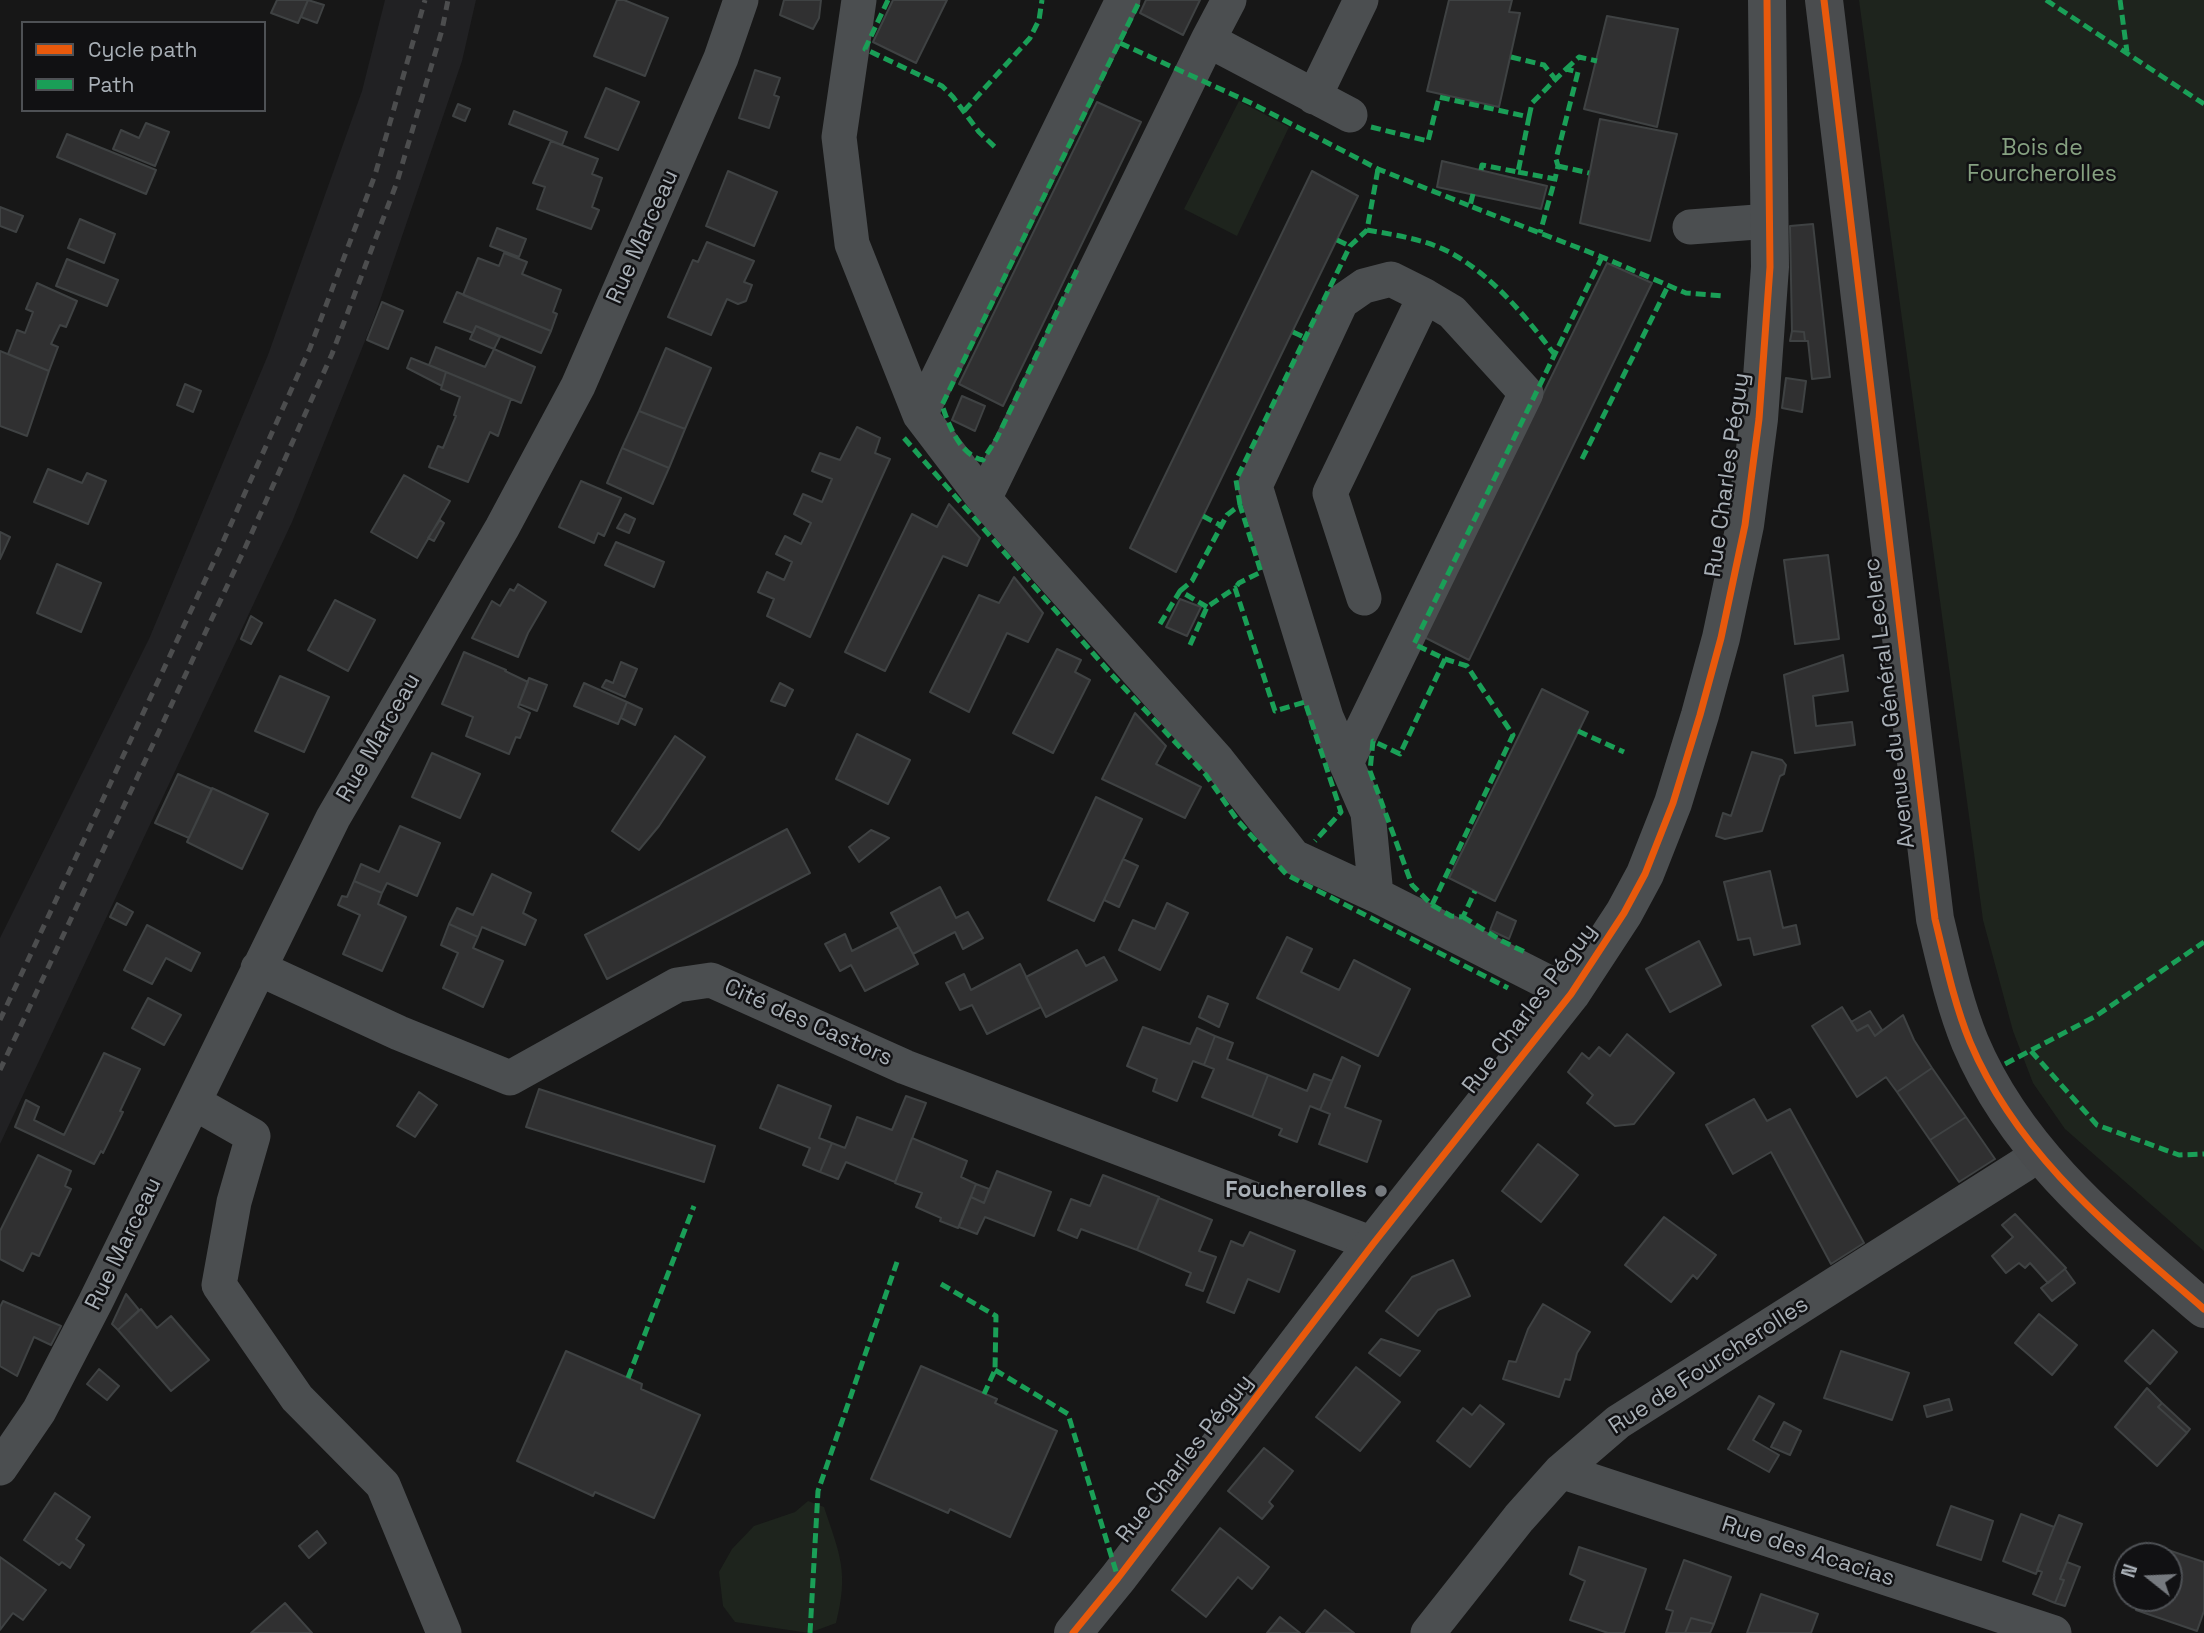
<!DOCTYPE html>
<meta charset="utf-8">
<style>
body{margin:0}
#map{position:relative;width:2204px;height:1633px;overflow:hidden;background:#171717;font-family:"Space Grotesk",sans-serif}
canvas{display:block}
.legend{position:absolute;left:21px;top:21px;width:245px;height:91px;box-sizing:border-box;background:#111113;border:2px solid #4e5155;margin:0;padding:9px 12px;list-style:none;font-size:21px;color:#a9b0b7}
.legend li{display:flex;align-items:center;gap:14px;height:35px}
.legend b{width:35px;border:2px solid #4e5155}
.north{position:absolute;left:2113px;top:1542px;width:70px;height:70px;box-sizing:border-box;background:#111113;border:2px solid #4e5155;border-radius:50%;rotate:288deg;font-size:19px;font-weight:700;line-height:28px;text-align:center;color:#a9b0b7}
.north::after{content:'';display:block;margin:auto;width:24px;height:32px;background:#767a7f;clip-path:polygon(50% 0,100% 100%,50% 72%,0 100%)}
</style>
<div id="map">
<canvas width="2204" height="1633"></canvas>
<ul class="legend">
<li><b style="height:9px;background:#e8590c"></b>Cycle path</li>
<li><b style="height:9px;background:#1a9f57"></b>Path</li>
</ul>
<div class="north">N</div>
</div>
<script>
const ctx = document.querySelector('canvas').getContext('2d');
ctx.lineJoin = 'round';
function fill(path, color) {
  ctx.fillStyle = color;
  ctx.fill(path, 'evenodd');
}
function stroke(path, color, width, dash) {
  ctx.strokeStyle = color;
  ctx.lineWidth = width;
  ctx.lineCap = dash ? 'butt' : 'round';
  ctx.setLineDash(dash || []);
  ctx.stroke(path);
}
function drawText(font, color, halo, rows, align = 'center') {
  ctx.font = font + ' "Space Grotesk",sans-serif';
  ctx.lineWidth = 5;
  ctx.setLineDash([]);
  ctx.textBaseline = 'middle';
  ctx.strokeStyle = halo;
  ctx.fillStyle = color;
  for (const [text, x, y, turn = 0] of rows) {
    ctx.save();
    ctx.translate(x, y);
    ctx.rotate((+turn || 0) * Math.PI / 180);
    ctx.textAlign = isNaN(turn) ? turn : align;
    if (halo) ctx.strokeText(text, 0, 0);
    ctx.fillText(text, 0, 0);
    ctx.restore();
  }
}
fill(new Path2D(`
 M385 0H476L462 61 373 321 292 522 0 1144V938L149 639 268 355 362 91Z`), '#212123');
fill(new Path2D(`
 M1859 0H2204V1251L2065 1129 2033 1083 2013 1031 1983 920Z
 M1239 101 1289 127 1237 236 1184 209Z
 M808 1501 824 1507C840 1555 849 1572 836 1623L809 1633 735 1622 723 1606 719 1572 732 1549 754 1526 795 1512Z`), '#1e241d');
const building = new Path2D(`
 M277 0H308L298 23 271 13Z
 M308 0 324 5 317 23 301 17Z
 M617 0H624L668 18 645 76 594 56Z
 M784 0H821L819 18 813 29 780 15Z
 M893 0H947L916 63 873 42Z
 M1146 0H1200L1183 35 1140 13Z
 M1449 0H1512L1509 12 1520 13 1499 107 1427 91Z
 M1607 16 1678 29 1657 127 1584 109Z
 M755 70 780 78 774 95 779 97 769 128 739 118Z
 M606 88 639 102 618 150 585 137Z
 M1097 102 1141 122 1003 406 959 384Z
 M458 104 470 109 465 121 453 116Z
 M514 111 567 132 562 145 509 124Z
 M1600 119 1677 134 1650 241 1580 223Z
 M146 123 169 132 155 166 113 149 121 130 139 138Z
 M67 134 156 170 146 194 57 157Z
 M551 141 598 159 592 174 602 178 592 207 599 210 591 229 537 209 545 187 533 183Z
 M1442 161 1547 186 1541 209 1437 187Z
 M728 171 777 192 754 246 706 226Z
 M1312 171 1358 196 1176 572 1130 548Z
 M0 207 23 216 16 232 0 226Z
 M80 219 115 234 104 263 68 248Z
 M1813 224 1830 377 1812 379 1808 341H1805L1804 332 1792 331 1790 226Z
 M497 228 526 239 519 257 490 246Z
 M707 242 754 261 744 282 752 285 746 301 738 304 727 299 711 335 668 317 693 260 698 262Z
 M504 253 527 262 522 274 561 290 553 312 557 314 551 331 463 295 478 258 499 266Z
 M67 259 118 280 107 306 56 286Z
 M1607 263 1652 283 1469 660 1424 637Z
 M37 283 77 301 66 327 60 325 51 344 58 347 49 371 8 354 17 330 25 333 33 312 26 309Z
 M457 292 551 331 541 353 476 326 473 333 444 322Z
 M382 302 403 311 388 349 367 340Z
 M476 326 500 337 494 349 470 339Z
 M1792 331 1804 332 1805 341H1790Z
 M436 347 485 367 494 349 535 367 521 403 429 365Z
 M666 348 711 368 685 429 639 411Z
 M0 351 49 371 27 436 0 426Z
 M411 358 446 372 442 386 407 368Z
 M446 372 511 399 498 436 490 432 468 482 429 467 438 446 443 448 456 416 454 415 460 397 441 389Z
 M1786 378 1806 381 1802 412 1782 408Z
 M185 384 201 391 193 412 177 405Z
 M962 396 985 406 975 431 952 420Z
 M639 411 685 429 669 468 622 448Z
 M857 427 880 438 875 453 890 459 810 637 767 616 774 599 758 592 767 572 784 580 792 562 776 554 785 536 801 544 811 523 794 514 803 494 822 502 832 479 812 471 820 453 840 460Z
 M622 448 669 468 653 504 607 483Z
 M48 469 82 483 87 473 106 481 88 524 34 502Z
 M404 475 450 501 417 558 371 532Z
 M581 481 621 498 604 536 598 533 594 543 559 527Z
 M949 504 980 538 967 566 943 556 885 671 845 652 912 514 937 527Z
 M625 514 635 519 629 533 617 528Z
 M440 520 444 523 434 541 428 538Z
 M0 532 10 537 0 559Z
 M616 542 664 562 654 587 605 565Z
 M1828 555 1839 639 1795 644 1784 560Z
 M57 564 101 583 81 632 37 613Z
 M1014 577 1043 613 1028 642 1007 633 969 712 930 692 979 595 999 603Z
 M518 584 546 602 528 633 518 657 472 638 492 601 500 606 510 589 514 591Z
 M1180 599 1201 607 1187 636 1166 627Z
 M335 600 375 620 348 671 308 650Z
 M251 616 262 623 251 644 241 639Z
 M1057 649 1081 660 1075 672 1090 680 1053 753 1013 733Z
 M464 652 506 670 505 671 528 682 518 707 530 713 520 738 516 737 509 754 466 736 473 717 442 704Z
 M1843 655 1848 691 1813 696 1816 726 1852 722 1855 745 1795 753 1784 675Z
 M621 662 637 669 625 697 602 687 606 680 613 683Z
 M280 676 329 697 304 752 255 731Z
 M529 678 547 685 537 711 519 704Z
 M584 683 627 702 618 724 574 706Z
 M780 683 793 690 785 706 771 701Z
 M1542 689 1588 712 1495 901 1449 878Z
 M627 702 642 709 635 725 621 718Z
 M1135 713 1166 746 1156 764 1201 787 1185 818 1102 779Z
 M857 734 910 760 888 804 836 779Z
 M675 736 705 757 659 826 639 850 612 831Z
 M1752 752 1782 760 1786 765 1784 774 1780 776 1762 831 1725 839 1716 836 1723 813 1731 816Z
 M432 753 480 774 460 818 412 797Z
 M178 774 212 789 189 838 155 823Z
 M212 788 268 814 242 869 187 842Z
 M1096 797 1142 819 1094 921 1048 900Z
 M400 826 440 843 417 896 387 883 382 893 354 881 361 864 379 872Z
 M787 829 810 873 607 979 585 935Z
 M871 830 889 838 859 862 849 847Z
 M1123 859 1138 866 1119 907 1104 900Z
 M1770 871 1783 928 1796 925 1800 944 1754 955 1750 938 1738 940 1724 882Z
 M492 874 531 893 523 913 536 920 525 945 482 927 478 937 449 924 457 908 473 915Z
 M354 881 382 893 378 904 406 917 382 971 343 954 360 915 338 905 342 896 347 897Z
 M940 887 956 918 968 912 983 938 963 949 955 932 913 954 891 913Z
 M117 903 133 912 126 925 110 917Z
 M1167 903 1188 913 1160 970 1119 950 1133 920 1155 929Z
 M1497 912 1516 921 1509 939 1490 930Z
 M449 924 478 937 473 948 503 961 483 1007 443 988 458 953 441 945Z
 M147 925 200 953 191 971 166 958 152 984 124 970Z
 M899 927 918 964 865 991 851 965 840 971 825 944 845 934 852 951Z
 M1287 937 1312 949 1301 972 1339 990 1354 960 1410 989 1378 1056 1257 998Z
 M1699 941 1721 985 1670 1012 1646 969Z
 M1077 950 1086 966 1104 957 1117 980 1046 1017 1026 977Z
 M1020 964 1041 1007 987 1034 972 1005 960 1010 946 983 964 974 971 990Z
 M1208 996 1228 1004 1219 1027 1199 1017Z
 M148 998 181 1015 164 1045 132 1028Z
 M1842 1007 1857 1031 1868 1025 1875 1036 1903 1015 1914 1040 1932 1068 1897 1092 1886 1077 1857 1097 1812 1026Z
 M1870 1011 1882 1030 1875 1036 1868 1025 1857 1031 1851 1022Z
 M1143 1027 1190 1044 1197 1028 1215 1036 1204 1065 1193 1061 1177 1101 1153 1091 1157 1079 1127 1066Z
 M1627 1034 1674 1073 1634 1124 1615 1126 1587 1103 1593 1095 1568 1072 1582 1053 1589 1059 1599 1047 1610 1056Z
 M1215 1036 1233 1043 1227 1059 1268 1075 1252 1117 1202 1097 1214 1069 1204 1065Z
 M104 1053 140 1069 120 1111 123 1112 103 1153 101 1151 94 1164 15 1127 26 1100 39 1107 34 1120 64 1135Z
 M1342 1057 1360 1066 1345 1107 1381 1121 1367 1162 1319 1144 1330 1114 1320 1110Z
 M1932 1068 1966 1117 1930 1140 1897 1092Z
 M1314 1074 1332 1081 1320 1110 1310 1106 1297 1142 1279 1135 1282 1129 1252 1117 1268 1075 1307 1091Z
 M778 1085 831 1106 819 1138 832 1143 820 1172 803 1165 810 1148 760 1128Z
 M539 1089 715 1146 704 1182 526 1127Z
 M419 1092 437 1105 415 1137 397 1126Z
 M906 1096 926 1103 895 1182 846 1162 838 1179 820 1172 832 1143 845 1148 857 1117 892 1130Z
 M1754 1099 1767 1121 1790 1109 1864 1243 1831 1264 1771 1152 1733 1174 1706 1125Z
 M1966 1117 1995 1159 1959 1182 1930 1140Z
 M912 1138 967 1161 961 1177 976 1184 958 1228 940 1221 941 1218 916 1207 922 1193 895 1183Z
 M1538 1144 1578 1175 1541 1222 1502 1191Z
 M38 1155 71 1171 65 1186 71 1189 39 1256 32 1253 23 1271 0 1259V1231Z
 M997 1171 1051 1192 1034 1236 985 1217 977 1234 959 1227 971 1197 984 1203Z
 M1103 1175 1159 1197 1137 1250 1081 1229 1077 1238 1058 1230 1071 1199 1090 1206Z
 M976 1184 989 1189 984 1203 971 1197Z
 M1159 1198 1212 1220 1199 1251 1216 1257 1203 1291 1186 1285 1191 1273 1137 1250Z
 M2015 1214 2066 1268 2048 1283 2030 1263 2025 1268 2019 1263 2006 1273 1992 1256 2013 1237 2002 1225Z
 M1664 1217 1716 1255 1697 1279 1693 1275 1671 1302 1625 1265Z
 M1250 1232 1295 1251 1279 1292 1248 1279 1234 1313 1207 1302 1231 1241 1243 1246Z
 M1453 1260 1470 1296 1438 1310 1418 1336 1386 1311 1412 1277Z
 M2065 1269 2075 1283 2052 1301 2041 1288Z
 M126 1294 139 1310 118 1330 112 1324Z
 M3 1301 61 1326 51 1345 34 1337 17 1376 0 1366V1307Z
 M1543 1304 1590 1332 1577 1353 1570 1380 1565 1379 1559 1397 1503 1379 1509 1361 1516 1362 1528 1329Z
 M141 1309 157 1328 171 1316 209 1360 171 1391 118 1330Z
 M2039 1314 2077 1345 2052 1375 2015 1343Z
 M2153 1330 2177 1352 2150 1384 2125 1361Z
 M1381 1339 1420 1351 1400 1376 1369 1353Z
 M566 1351 642 1384 641 1389 700 1415 654 1518 595 1492 593 1496 517 1461Z
 M1841 1351 1909 1373 1892 1420 1824 1398Z
 M921 1366 997 1399 995 1403 1057 1431 1010 1537 950 1509 948 1513 871 1479Z
 M1356 1367 1400 1402 1360 1451 1316 1417Z
 M99 1369 119 1386 107 1400 87 1384Z
 M2147 1388 2162 1403 2158 1407 2187 1433 2157 1466 2115 1427Z
 M1759 1396 1774 1404 1753 1440 1779 1455 1769 1472 1728 1449Z
 M1949 1399 1952 1410 1927 1417 1924 1406Z
 M2162 1403 2190 1429 2187 1433 2158 1407Z
 M1480 1405 1504 1424 1470 1467 1437 1441 1463 1408 1472 1415Z
 M1784 1422 1801 1431 1790 1455 1771 1447Z
 M1264 1448 1293 1471 1269 1502 1273 1506 1262 1519 1228 1491Z
 M55 1493 90 1517 76 1539 84 1545 70 1568 62 1562 59 1565 24 1540Z
 M1951 1506 1993 1521 1981 1560 1937 1545Z
 M2021 1514 2054 1527 2036 1574 2003 1561Z
 M2059 1515 2082 1524 2060 1579 2064 1580 2055 1603 2033 1594 2042 1572 2037 1570Z
 M1220 1528 1269 1567 1252 1589 1238 1577 1206 1617 1172 1590Z
 M317 1531 326 1543 309 1558 299 1546Z
 M1579 1547 1646 1569 1624 1633H1608L1570 1620 1585 1581 1570 1574Z
 M2159 1547 2204 1562V1611L2197 1631 2136 1610 2140 1598H2169V1556H2156Z
 M0 1557 46 1590 23 1620 13 1613 0 1630Z
 M1684 1560 1731 1577 1714 1624 1691 1618 1685 1633H1666L1673 1611 1666 1609Z
 M2067 1562 2080 1567 2065 1606 2055 1603 2064 1580 2060 1579Z
 M1761 1594 1818 1614 1811 1633H1747Z
 M285 1603 312 1633H251Z
 M1325 1610 1354 1633H1306Z
 M1280 1617 1300 1633H1267Z
 M1691 1618 1714 1624 1710 1633H1685Z`);
fill(building, '#303031');
stroke(building, '#3f4243', 2);
stroke(new Path2D(`
 M859 0 839 137 852 244 920 415 984 499
 M1208 40 1229 0
 M1314 97 1361 0
 M1350 115 1208 40 984 499 1218 761 1294 857 1376 895
 M1690 227 1770 221
 M920 415 1123 0
 M1364 598 1330 493 1425 296 1391 279 1364 286 1341 302 1255 486 1326 717 1368 813 1376 895 1571 994
 M1346 763 1526 393 1452 312 1425 296
 M258 968 399 1033 510 1078 677 985 711 980 905 1067 1373 1244
 M195 1103 253 1136 234 1202 219 1285 297 1398 383 1485 444 1633
 M0 1468 39 1411 95 1303 333 818 502 528 578 386 721 58 741 0
 M1561 1471 2054 1633
 M1428 1633 1519 1518 1561 1471 1618 1422 2023 1165 2038 1153`), '#4b4e50', 35);
stroke(new Path2D(`
 M1073 1633 1118 1578 1373 1244 1571 994 1624 913 1645 874 1673 803 1700 715 1721 638 1745 525 1759 419 1770 267 1767 0`), '#4b4e50', 38);
stroke(new Path2D(`
 M1824 0 1935 919C1945 960 1954 1003 1970 1042 2018 1156 2114 1231 2204 1309`), '#4a4c4e', 38);
stroke(new Path2D(`
 M0 1020 222 544 310 348 375 175 425 0
 M0 1070 245 548 332 354 397 182 442 30 448 0`), '#4c4d4e', 5, [9, 7]);
stroke(new Path2D(`
 M888 0 865 49 942 86 953 97 979 132 997 149
 M2046 0 2204 104
 M2120 0 2127 52
 M1120 43 1251 103 1378 169 1470 206
 M1511 57 1544 65 1556 80
 M1566 69 1579 57 1597 61
 M964 111 1030 38 1039 20 1042 0
 M1529 117 1532 103 1566 69 1578 72 1556 159 1558 166 1555 179
 M1371 127 1428 141 1439 97 1529 117 1518 172 1482 165 1481 170
 M1558 166 1589 173
 M1518 172 1555 179 1540 233
 M1473 194 1470 206 1602 257 1686 293 1725 296
 M1367 230C1395 235 1425 239 1451 253 1494 277 1525 316 1555 355
 M1337 240 1350 246
 M1077 270 997 438 983 460C960 455 949 426 942 405L1140 0
 M1293 332 1306 338
 M904 438 1112 675 1206 775 1238 821 1287 875 1508 988
 M1582 459 1668 286
 M1240 505 1236 480 1350 246 1367 230 1378 169
 M1203 516 1220 525
 M1180 591 1192 581 1227 515 1240 505 1261 572 1239 583 1235 588
 M1160 624 1180 591 1207 607
 M1190 645 1207 607 1235 588 1275 711 1305 702 1341 812 1315 841
 M1445 659 1400 754 1373 741 1370 771 1412 885 1432 905 1513 735 1467 666 1445 659 1414 644 1602 257
 M1578 731 1624 752
 M1432 905 1451 916 1463 917 1475 891
 M1463 917 1502 941 1527 953
 M2031 1051 2097 1125 2179 1155 2204 1154
 M2005 1064 2096 1016 2204 942
 M941 1284 996 1316 995 1370 984 1394
 M995 1370 1068 1414 1118 1578
 M628 1378 694 1206
 M810 1633 818 1491 897 1262`), '#1a9f57', 5, [10, 5]);
stroke(new Path2D(`
 M1824 0 1935 919C1945 960 1954 1003 1970 1042 2018 1156 2114 1231 2204 1309
 M1073 1633 1118 1578 1373 1244 1571 994 1624 913 1645 874 1673 803 1700 715 1721 638 1745 525 1759 419 1770 267 1767 0`), '#e8590c', 7);
for (const [x, y, r, color] of [
 [1381,1191,7,"#767a7f"]
]) {
  const dot = new Path2D();
  dot.arc(x, y, r, 0, 2 * Math.PI);
  ctx.fillStyle = color;
  ctx.fill(dot);
  stroke(dot, '#111113', 2.5);
}
drawText('23px', '#86a181', '#111113', [
 ["Bois de",2042,149],
 ["Fourcherolles",2042,175]
]);
drawText('23px', '#a9b0b7', '#111113', [
 ["Rue Marceau",643,237,-66],
 ["Rue Charles Péguy",1728,475,-82],
 ["Avenue du Général Leclerc",1890,703,-97],
 ["Rue Marceau",379,738,-60],
 ["Rue Charles Péguy",1530,1009,-53],
 ["Cité des Castors",808,1023,24],
 ["Rue Marceau",124,1244,-64],
 ["Rue de Fourcherolles",1709,1366,-33],
 ["Rue Charles Péguy",1185,1459,-52],
 ["Rue des Acacias",1808,1552,18]
]);
drawText('bold 23px', '#a9b0b7', '#111113', [
 ["Foucherolles",1367,1191]
], 'right');
</script>
